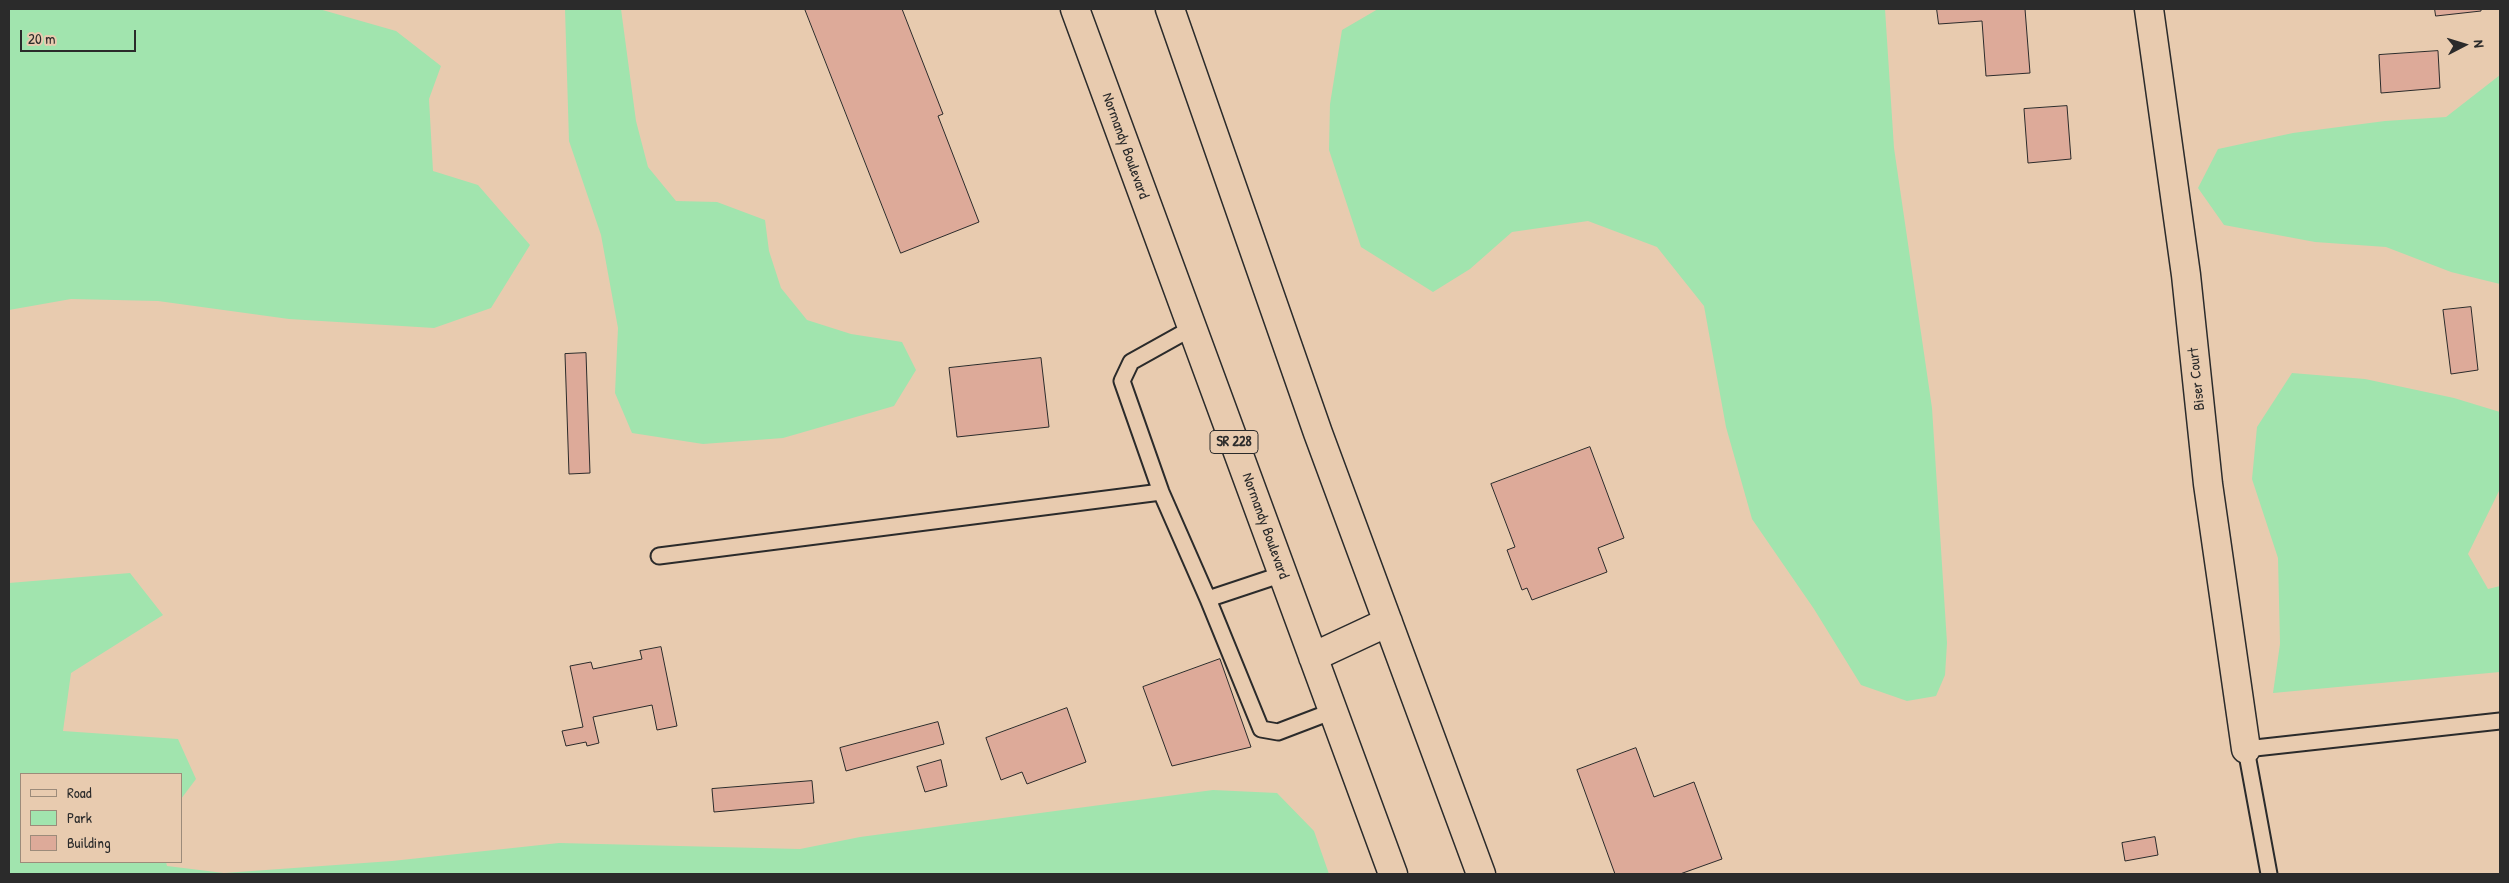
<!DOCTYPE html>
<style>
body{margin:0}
#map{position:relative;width:2509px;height:883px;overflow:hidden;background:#e8cbaf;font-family:"Patrick Hand",sans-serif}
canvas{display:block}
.frame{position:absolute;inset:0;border:10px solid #2b2b2b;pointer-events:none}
.legend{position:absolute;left:20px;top:773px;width:162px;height:90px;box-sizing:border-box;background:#e8cbaf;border:1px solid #9c8b7a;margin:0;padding:6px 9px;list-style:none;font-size:15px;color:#2b2b2b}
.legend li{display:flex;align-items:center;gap:10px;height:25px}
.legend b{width:25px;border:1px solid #9c8b7a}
.north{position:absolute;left:2439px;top:20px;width:50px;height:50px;-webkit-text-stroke:4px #e8cbaf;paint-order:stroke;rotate:85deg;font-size:14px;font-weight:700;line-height:20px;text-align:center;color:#2b2b2b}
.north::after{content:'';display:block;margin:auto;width:18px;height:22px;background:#2b2b2b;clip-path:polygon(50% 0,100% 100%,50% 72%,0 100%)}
.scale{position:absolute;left:20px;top:30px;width:116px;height:22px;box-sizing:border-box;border:2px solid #2b2b2b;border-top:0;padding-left:6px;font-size:15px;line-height:18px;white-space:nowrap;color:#2b2b2b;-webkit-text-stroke:4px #e8cbaf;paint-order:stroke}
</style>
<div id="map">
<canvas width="2509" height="883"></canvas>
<div class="frame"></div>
<ul class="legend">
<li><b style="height:6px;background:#e8cbaf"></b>Road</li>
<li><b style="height:14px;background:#a1e4ae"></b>Park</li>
<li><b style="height:14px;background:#da9"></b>Building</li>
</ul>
<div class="north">N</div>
<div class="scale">20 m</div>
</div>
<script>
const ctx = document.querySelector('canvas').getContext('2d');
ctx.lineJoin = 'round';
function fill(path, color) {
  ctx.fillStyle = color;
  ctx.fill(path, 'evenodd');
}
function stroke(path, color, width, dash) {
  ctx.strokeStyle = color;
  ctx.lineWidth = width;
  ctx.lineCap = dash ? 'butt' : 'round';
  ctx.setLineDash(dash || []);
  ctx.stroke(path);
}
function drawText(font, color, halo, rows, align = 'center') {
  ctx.font = font + ' "Patrick Hand",sans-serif';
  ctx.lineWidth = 4;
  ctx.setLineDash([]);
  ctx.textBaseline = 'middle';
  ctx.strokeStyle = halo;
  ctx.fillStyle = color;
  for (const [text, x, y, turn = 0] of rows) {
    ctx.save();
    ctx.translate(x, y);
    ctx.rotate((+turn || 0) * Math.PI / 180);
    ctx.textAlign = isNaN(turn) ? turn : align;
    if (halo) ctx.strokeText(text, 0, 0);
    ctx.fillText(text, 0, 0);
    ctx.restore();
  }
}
fill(new Path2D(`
 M9 9H319L396 31 441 66 429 99 433 171 478 185 530 245 491 308 434 328 289 319 158 301 71 299 9 310Z
 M565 9H621L636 121 648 167 676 201 717 202 765 220 769 251 781 288 807 320 851 334 902 342 916 370 894 406 783 438 703 444 632 433 615 393 618 328 601 235 569 141Z
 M1378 9H1885L1894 148 1932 408 1947 643 1945 675 1936 696 1907 701 1861 685 1814 609 1752 519 1726 427 1704 306 1657 247 1588 221 1512 232 1470 269 1433 292 1361 247 1329 150 1330 104 1342 30Z
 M2500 75V284L2451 272 2386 247 2315 242 2224 225 2198 188 2218 149 2293 133 2385 121 2446 117Z
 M2292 373 2365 379 2454 398 2500 412V489L2468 554 2488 589 2500 586V672L2273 693 2280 644 2278 558 2252 479 2257 427Z
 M130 573 163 615 71 673 63 731 178 739 196 779 181 799V774H21V862H166L167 866 224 873 392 861 559 843 800 849 860 837 1213 790 1277 793 1314 831 1329 874H9V583Z`), '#a1e4ae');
const building = new Path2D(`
 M805 9H902L943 114 938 116 979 222 901 253Z
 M1937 9H2025L2030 73 1986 76 1982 21 1939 24Z
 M2435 9H2481V11L2436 16Z
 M2438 51 2440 88 2381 93 2379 55Z
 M2067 106 2071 159 2028 163 2024 109Z
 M2471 307 2478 370 2451 374 2443 310Z
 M586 353 590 473 569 474 565 354Z
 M1041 358 1049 427 957 437 949 368Z
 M1590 447 1624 538 1598 548 1607 572 1532 600 1527 588 1522 590 1507 550 1515 547 1491 484Z
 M661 647 677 726 657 730 652 705 593 717 599 743 587 746 586 742 566 746 562 731 583 727 570 666 591 662 593 669 642 659 640 651Z
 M1220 659 1251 747 1172 766 1143 687Z
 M1067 708 1086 762 1027 784 1022 772 1001 780 986 738Z
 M938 722 944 744 846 771 840 748Z
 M1636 748 1654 797 1694 782 1722 859 1680 874H1615L1577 770Z
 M941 760 947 786 925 792 917 767Z
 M812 781 814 803 714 812 712 789Z
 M2155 837 2158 855 2125 861 2122 843Z`);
fill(building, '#da9');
stroke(building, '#2b2b2b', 1);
const lane = new Path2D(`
 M1192 328 1131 362 1122 381 1161 492 1208 599 1283 574
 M659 556 1161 492
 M1208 599 1261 729 1278 732 1333 711
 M2269 874 2246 749 2500 721`);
const street = new Path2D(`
 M2149 9 2186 275 2208 484 2246 749`);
const primary = new Path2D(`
 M1075 9 1393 874
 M1170 9 1318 433 1481 874
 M1313 657 1388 622`);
stroke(lane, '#2b2b2b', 19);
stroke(street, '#2b2b2b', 31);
stroke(primary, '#2b2b2b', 31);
stroke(lane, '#e8cbaf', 15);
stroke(street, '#e8cbaf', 28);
stroke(primary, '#e8cbaf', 28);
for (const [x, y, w] of [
 [1234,442,48]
]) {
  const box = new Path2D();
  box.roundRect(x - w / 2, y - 11.5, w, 23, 4);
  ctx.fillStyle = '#e8cbaf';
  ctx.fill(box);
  stroke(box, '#2b2b2b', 1);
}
drawText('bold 14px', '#2b2b2b', null, [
 ["SR 228",1234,442]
]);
drawText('15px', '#2b2b2b', '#e8cbaf', [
 ["Normandy Boulevard",1125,146,70],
 ["Biser Court",2197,379,-96],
 ["Normandy Boulevard",1265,526,70]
]);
</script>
